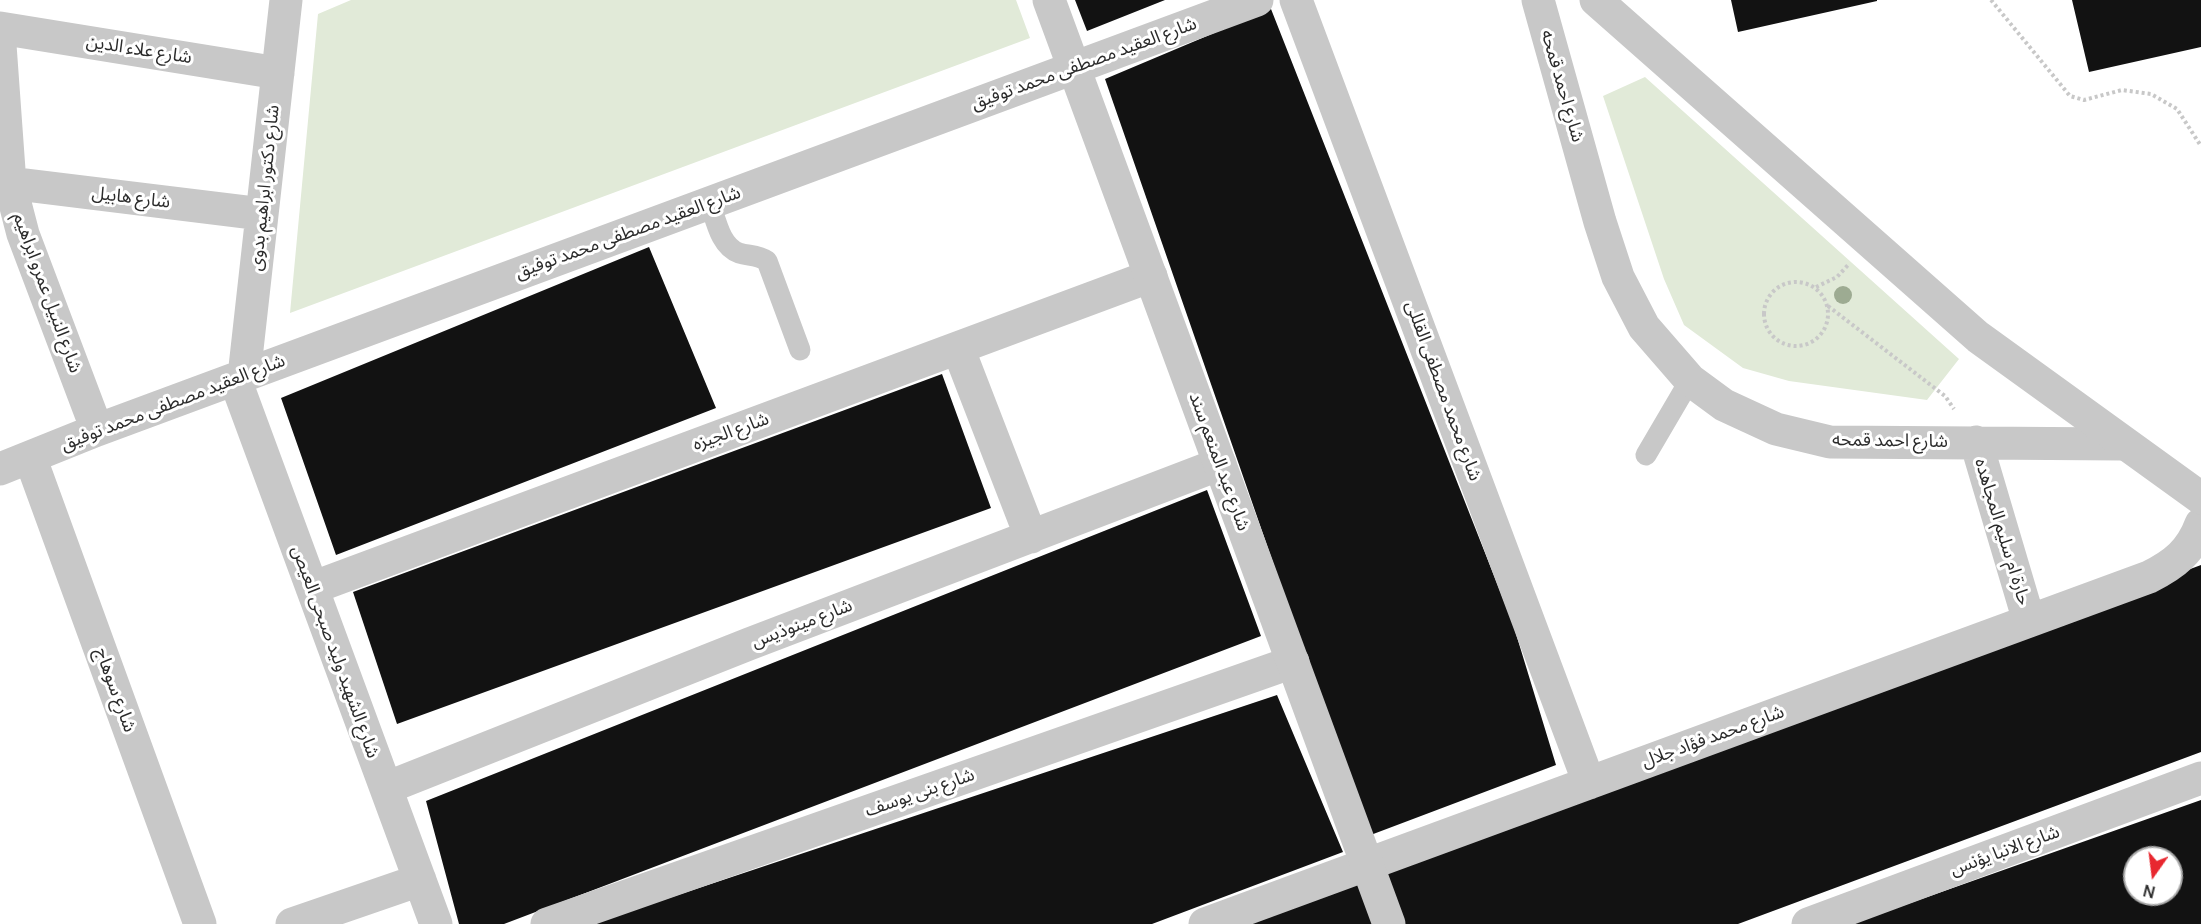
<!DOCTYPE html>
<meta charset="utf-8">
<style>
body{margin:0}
#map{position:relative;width:2201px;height:924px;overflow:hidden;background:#fff;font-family:Manrope,sans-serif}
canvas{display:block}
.north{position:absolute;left:2123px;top:846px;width:60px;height:60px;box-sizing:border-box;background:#fff;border:2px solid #aaa;border-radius:50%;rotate:194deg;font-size:16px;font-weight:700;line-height:24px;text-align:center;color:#2b2b2b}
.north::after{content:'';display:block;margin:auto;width:21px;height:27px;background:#e8272f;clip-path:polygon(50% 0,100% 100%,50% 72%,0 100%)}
</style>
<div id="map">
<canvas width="2201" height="924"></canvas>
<div class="north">N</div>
</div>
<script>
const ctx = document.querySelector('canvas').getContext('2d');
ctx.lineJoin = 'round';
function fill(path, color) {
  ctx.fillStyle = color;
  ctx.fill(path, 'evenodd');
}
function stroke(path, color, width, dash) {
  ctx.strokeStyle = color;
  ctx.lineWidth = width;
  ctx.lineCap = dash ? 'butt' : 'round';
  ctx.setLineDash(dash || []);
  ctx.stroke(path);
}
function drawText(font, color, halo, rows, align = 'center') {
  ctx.font = font + ' Manrope,"Noto Sans Arabic",sans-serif';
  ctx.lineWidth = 6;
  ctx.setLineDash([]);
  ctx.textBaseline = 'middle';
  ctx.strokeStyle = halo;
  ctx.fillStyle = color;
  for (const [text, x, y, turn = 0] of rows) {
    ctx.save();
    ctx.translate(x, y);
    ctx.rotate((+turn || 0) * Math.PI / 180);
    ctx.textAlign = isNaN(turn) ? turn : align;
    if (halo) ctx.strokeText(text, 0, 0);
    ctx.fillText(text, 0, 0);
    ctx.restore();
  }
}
fill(new Path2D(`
 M351 0H1016L1030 38 290 313 318 14Z
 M1645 77 1959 359 1927 400 1789 381 1743 368 1684 325 1664 279 1603 96Z`), '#e1ead8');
fill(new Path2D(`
 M1075 0H1165L1087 31Z
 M1731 0H1877V1L1738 32Z
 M2072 0H2201V47L2089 72Z
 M1271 9 1513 624 1556 765 1368 836 1105 79Z
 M649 247 716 408 336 555 281 398Z
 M942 374 991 508 397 724 353 592Z
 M1207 490 1261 636 504 924H459L426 801Z
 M2201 565V752L1738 924H1400L1379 872Z
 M1277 695 1343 852 1152 924H591Z
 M2201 800V924H1851ZM2135 858H2171V894H2135Z
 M1358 879 1376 924H1239Z`), '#121212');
stroke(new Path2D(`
 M1991 0 2070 96 2084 100 2122 90 2151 94 2177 109 2201 146
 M1764 314a32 32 0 1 1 64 0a32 32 0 1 1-64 0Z
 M1816 287 1837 277 1848 265
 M1828 306 1945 396 1954 409`), '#c8c8c8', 4, [3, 3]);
stroke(new Path2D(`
 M710 203C716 220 720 246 739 253 749 256 758 255 767 261L800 350
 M1646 455 1690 380`), '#c8c8c8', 21);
stroke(new Path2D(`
 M1296 0 1589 783
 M1538 0 1600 222 1618 277 1644 327 1690 380 1724 405 1776 429 1830 442 2123 444
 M0 28 278 73
 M0 45 10 184 23 234 97 430
 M0 182 262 214
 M958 348 1031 537
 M244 376 286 0
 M235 379 436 924
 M1976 442 2029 621
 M30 457 200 924
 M0 469 97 430 1257 0
 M312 588 1151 276
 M386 788 749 644 1220 464
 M292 924 420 880
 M547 924 1293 662
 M1205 924 2149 577C2175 564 2191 551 2201 524
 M1808 924 2201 778`), '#c8c8c8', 33);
stroke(new Path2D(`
 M1049 0 1389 924
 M1596 0 1978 337 2201 498`), '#c8c8c8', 33);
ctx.fillStyle = '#9dab92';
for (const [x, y] of [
 [1843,295]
]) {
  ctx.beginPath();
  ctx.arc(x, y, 9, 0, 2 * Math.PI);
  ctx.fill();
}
drawText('18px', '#2b2b2b', '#fff', [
 ["شارع علاء الدين",139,50,9],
 ["شارع العقيد مصطفى محمد توفيق",1084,64,-20],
 ["شارع احمد قمحه",1562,86,74],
 ["شارع دكتور ابراهيم بدوى",265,188,-84],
 ["شارع هابيل",131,198,7],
 ["شارع العقيد مصطفى محمد توفيق",628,233,-20],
 ["شارع النبيل عمرو ابراهيم",47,293,70],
 ["شارع محمد مصطفى القللى",1443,391,70],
 ["شارع العقيد مصطفى محمد توفيق",173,403,-21],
 ["شارع الجيزه",731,432,-20],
 ["شارع احمد قمحه",1890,441,1],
 ["شارع عبد المنعم سند",1219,462,70],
 ["حارة ام سليم المجاهده",2002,532,73],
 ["شارع مينوذيس",802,624,-21],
 ["شارع الشهيد وليد صبحى العيص",335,652,70],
 ["شارع سوهاج",115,690,70],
 ["شارع محمد فؤاد جلال",1713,737,-20],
 ["شارع بنى يوسف",920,793,-19],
 ["شارع الانبا يؤنس",2005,851,-20]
]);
</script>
